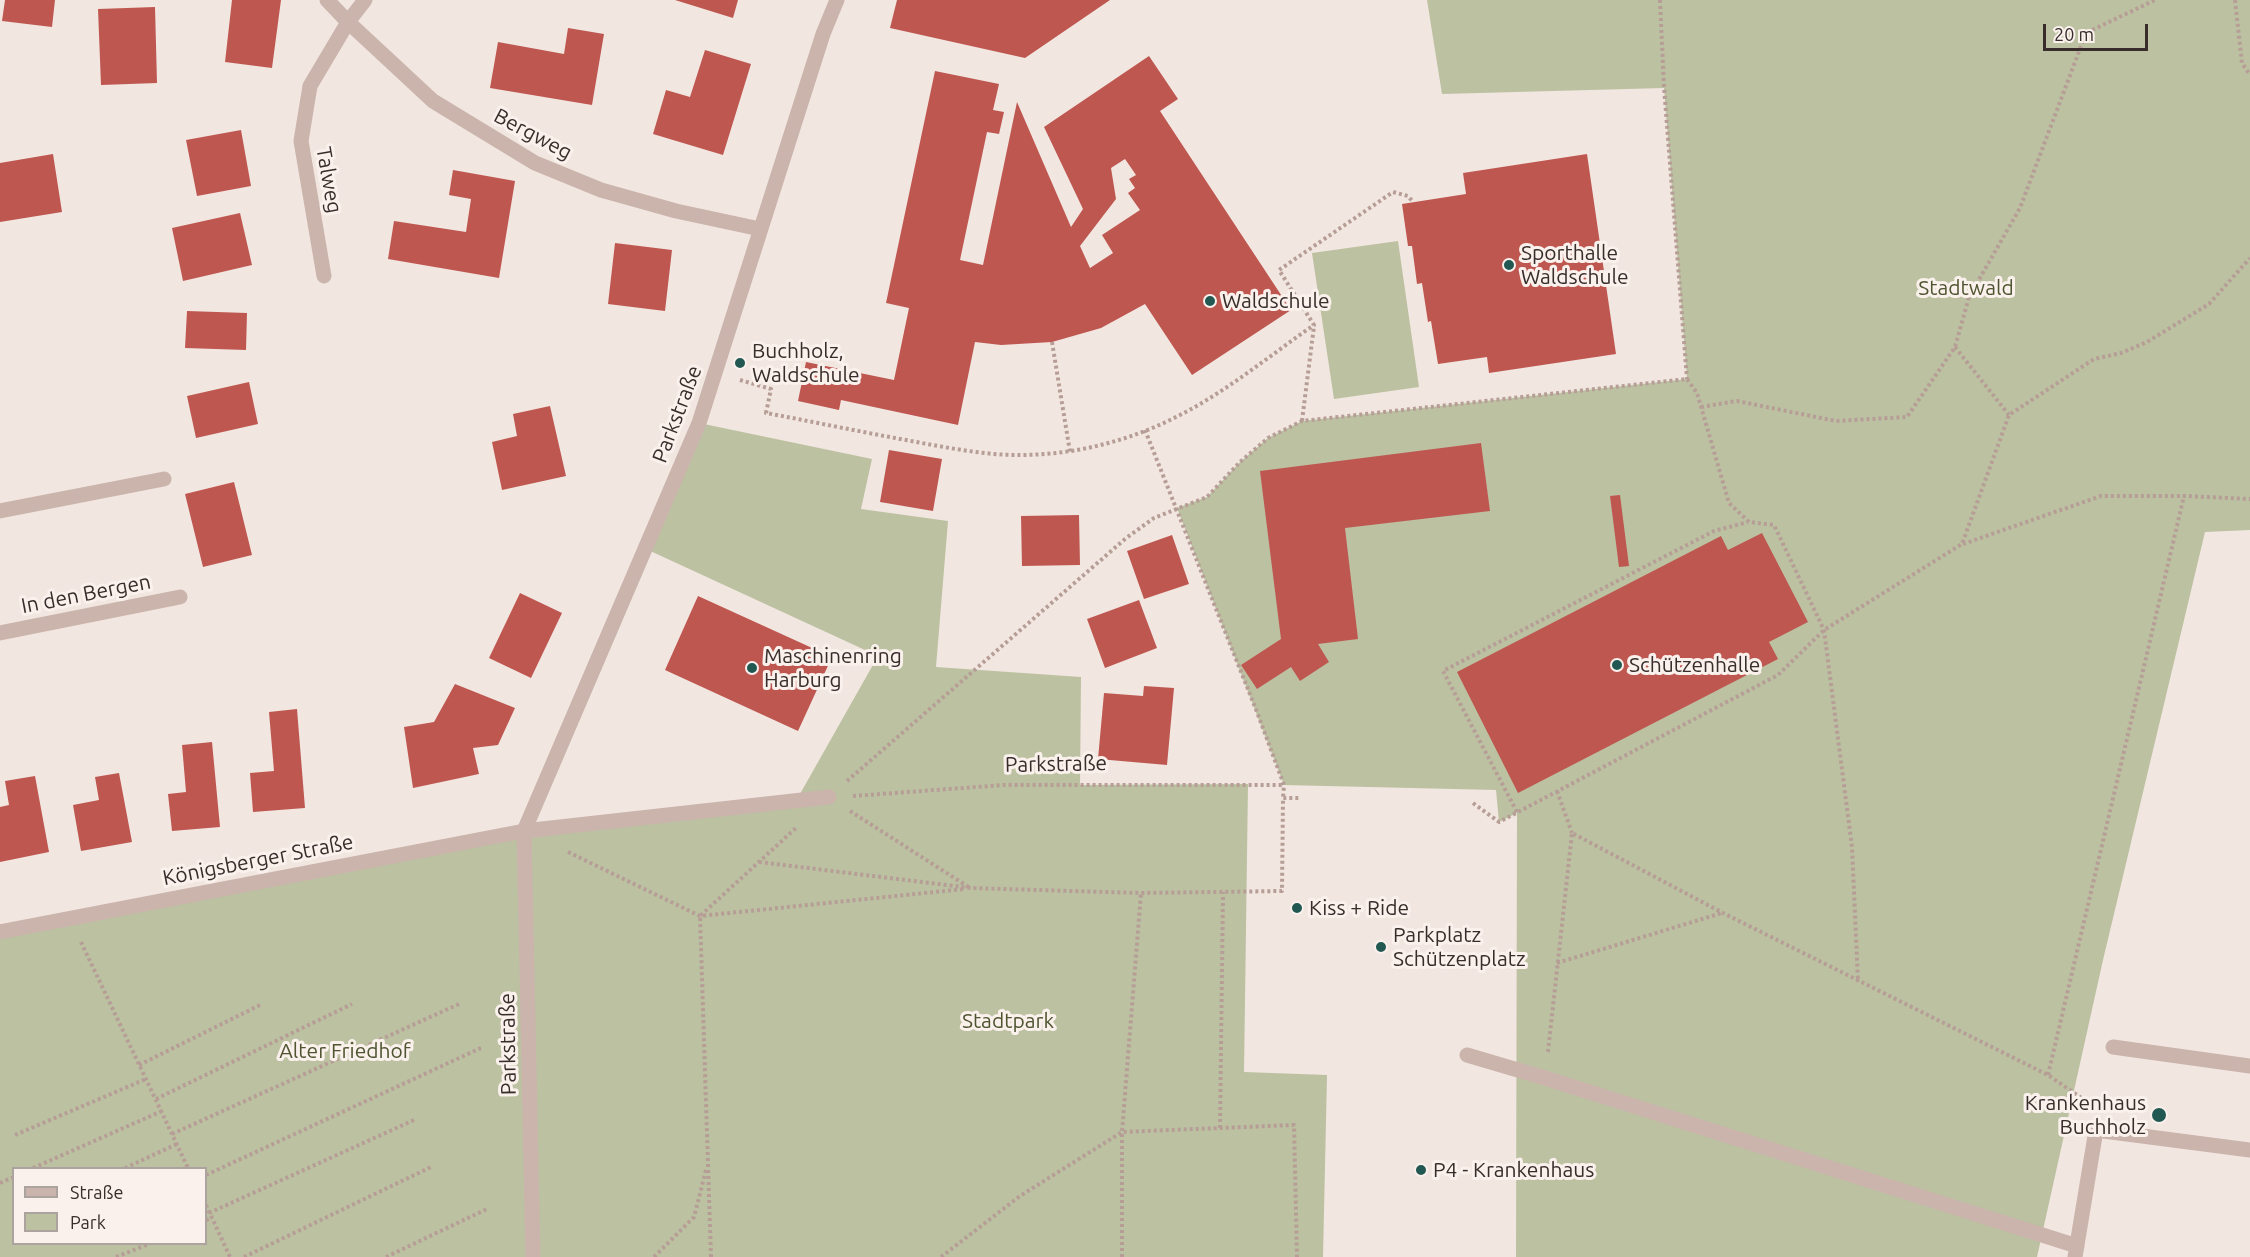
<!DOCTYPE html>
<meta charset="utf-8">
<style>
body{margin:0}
#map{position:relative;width:2250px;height:1257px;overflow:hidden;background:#f2e6e0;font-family:Ubuntu,sans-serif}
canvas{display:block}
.legend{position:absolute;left:12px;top:1167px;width:195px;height:78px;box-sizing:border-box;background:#faf1ed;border:2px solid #aca39f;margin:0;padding:8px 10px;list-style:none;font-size:18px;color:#382d2b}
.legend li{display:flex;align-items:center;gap:12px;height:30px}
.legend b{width:30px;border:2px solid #aca39f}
.scale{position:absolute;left:2043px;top:24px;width:105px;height:27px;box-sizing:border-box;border:3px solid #382d2b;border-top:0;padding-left:8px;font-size:18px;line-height:21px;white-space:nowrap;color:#382d2b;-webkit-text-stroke:4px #faf1ed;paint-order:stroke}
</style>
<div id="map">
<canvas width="2250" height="1257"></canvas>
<ul class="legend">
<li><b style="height:8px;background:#cab4ac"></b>Straße</li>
<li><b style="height:16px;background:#bcc1a1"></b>Park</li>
</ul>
<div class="scale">20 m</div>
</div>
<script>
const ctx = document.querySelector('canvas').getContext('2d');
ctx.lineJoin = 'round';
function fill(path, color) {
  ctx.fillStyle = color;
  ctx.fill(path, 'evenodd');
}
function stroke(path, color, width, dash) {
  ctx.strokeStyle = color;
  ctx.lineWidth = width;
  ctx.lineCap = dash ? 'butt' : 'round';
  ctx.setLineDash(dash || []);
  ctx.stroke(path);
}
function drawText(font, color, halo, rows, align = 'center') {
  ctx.font = font + ' Ubuntu,sans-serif';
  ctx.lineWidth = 6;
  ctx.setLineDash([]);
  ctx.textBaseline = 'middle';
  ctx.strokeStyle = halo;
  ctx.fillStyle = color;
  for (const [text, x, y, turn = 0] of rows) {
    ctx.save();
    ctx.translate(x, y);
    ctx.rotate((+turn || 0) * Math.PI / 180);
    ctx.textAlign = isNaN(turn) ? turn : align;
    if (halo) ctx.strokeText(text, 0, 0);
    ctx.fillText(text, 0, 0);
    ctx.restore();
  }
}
fill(new Path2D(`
 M1427 0H2250V530L2205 532 2103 960 2037 1257H1516L1517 813 1499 822 1496 790 1284 785 1177 508 1207 497 1240 462 1268 438 1302 421 1687 379 1664 88 1442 94Z
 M1398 241 1419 387 1334 399 1312 253Z
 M699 423 872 459 861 509 948 521 936 667 1081 677 1080 785 1248 784 1244 1072 1327 1075 1323 1257H0V932L524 831 796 801 878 656 646 549ZM14 1168H206V1244H14Z`), '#bcc1a1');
fill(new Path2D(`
 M5 0H55L52 27 2 21Z
 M232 0H281L272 68 225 62Z
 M675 0H738L733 18Z
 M897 0H1110L1025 58 890 28Z
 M155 7 157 83 101 85 98 9Z
 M568 28 604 34 592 105 490 88 498 42 564 54Z
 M705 50 751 64 723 155 653 134 666 90 690 97Z
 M1149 56 1178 99 1160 111 1291 310 1192 375 1145 304 1101 328 1052 342 1001 345 975 342 958 425 841 400 839 410 798 401 806 362 894 380 909 308 886 303 935 71 999 84 993 110 1004 112 999 134 987 132 960 260 983 265 1017 102 1071 227 1083 209 1044 127ZM1125 159 1136 175 1129 179 1135 188 1128 193 1140 210 1102 235 1113 253 1090 268 1080 246 1116 199 1111 168Z
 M241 130 251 186 197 196 186 140Z
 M53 154 62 212 0 222V163Z
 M1587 154 1616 354 1489 373 1487 357 1438 364 1431 321 1428 322 1422 283 1417 284 1412 246H1408L1402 204 1466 194 1463 173Z
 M453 170 515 181 499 278 388 259 394 221 466 232 471 199 449 195Z
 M240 213 252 265 183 281 172 228Z
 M615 243 672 250 665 311 608 304Z
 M187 311 247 313 246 350 185 348Z
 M249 382 258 424 196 438 187 396Z
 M550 406 566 476 502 490 492 442 517 436 513 414Z
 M1481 443 1490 511 1345 528 1358 639 1318 644 1329 662 1300 681 1291 667 1257 689 1241 665 1281 639 1260 471Z
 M889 450 942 459 933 511 880 502Z
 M234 482 252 555 203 567 185 494Z
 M1620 495 1629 566 1619 567 1610 496Z
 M1079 515 1080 565 1022 566 1021 516Z
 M1762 533 1808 622 1769 642 1778 659 1518 793 1457 672 1721 536 1728 550Z
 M1172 535 1189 584 1144 599 1127 551Z
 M520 593 562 613 531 678 489 658Z
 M698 596 832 657 798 731 665 670Z
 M1139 600 1157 648 1105 668 1087 619Z
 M455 684 515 708 498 745 473 748 479 774 413 788 404 727 434 722Z
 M1144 686 1174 688 1167 765 1098 759 1104 693 1143 696Z
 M297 709 305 808 253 812 250 773 274 771 269 712Z
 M212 742 220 827 172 831 168 794 186 792 182 745Z
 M119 773 132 842 81 851 73 805 99 800 95 777Z
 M35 776 49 852 0 862V807L9 805 5 781Z`), '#bf5751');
stroke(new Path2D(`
 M1660 0 1664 87 1687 379
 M2235 0 2242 63 2250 75
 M1052 342 1070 452
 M1955 347 2009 415
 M740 380 771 389 766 413C809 421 852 430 895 438 928 444 961 451 994 454 1057 459 1122 445 1178 416 1226 392 1269 356 1314 325L1279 270 1393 192 1408 196 1413 202
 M1701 407 1737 401 1836 421 1907 417 1955 347 1969 297 2020 208 2086 33 2155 0
 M1302 421 1314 326
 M1145 430 1257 712 1284 785 1283 798
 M1963 544 2101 496H2184L2250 499
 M847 781 1125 539 1154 518 1207 497 1240 462 1268 438 1302 421 1687 379 1697 393 1729 503 1749 522 1774 525 1824 630 1852 847 1858 982
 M1557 791 1572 833
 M853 796 1004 785H1284
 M1473 803 1499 822 1778 675 1824 630 1962 544 2009 415 2094 359 2121 353 2147 342 2209 304 2250 258
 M850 811 970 888
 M1517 812 1443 671 1714 531 1748 522
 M568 852 700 916 964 889
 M759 862 971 888 1141 893 1282 891 1283 798H1299
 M81 942 188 1168
 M1557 963 1722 913
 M1548 1052 1572 833 1723 913 2048 1075 2080 1097 2085 1107
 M139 1065 260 1005
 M2048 1075 2184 496
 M156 1099 352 1004
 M1220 1128 1223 892
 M172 1134 459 1004
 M15 1135 146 1079
 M33 1168 162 1111
 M125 1168 177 1144
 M206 1175 483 1047
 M0 1183 14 1177
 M206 1205 230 1257
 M209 1213 414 1120
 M206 1220 212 1218
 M116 1257 149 1244
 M244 1257 431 1167
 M386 1257 489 1208
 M654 1257 694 1217 706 1170
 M711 1257 700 916 797 827
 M941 1257 1020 1196 1122 1132 1294 1125 1297 1257
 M1122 1257V1132L1141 893`), '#b69e97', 4, [3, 3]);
stroke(new Path2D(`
 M2113 1047 2250 1066
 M1467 1055 1545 1078 2077 1246
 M2075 1257 2096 1130 2250 1150`), '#cab4ac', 15);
stroke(new Path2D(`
 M327 0 348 22 433 101 535 163 601 190 676 211 760 229
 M324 276 301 141 310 86 348 22 365 0
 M0 511 164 479
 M0 633 180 597
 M0 932 524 831 829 797
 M533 1257 524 831 699 423 823 34 837 0`), '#cab4ac', 15);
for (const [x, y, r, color] of [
 [1509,265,6,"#225852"],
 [1210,301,6,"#225852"],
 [740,363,6,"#225852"],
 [1617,665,6,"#225852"],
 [752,668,6,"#225852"],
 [1297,908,6,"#225852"],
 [1381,947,6,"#225852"],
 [2159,1115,8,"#225852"],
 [1421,1170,6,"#225852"]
]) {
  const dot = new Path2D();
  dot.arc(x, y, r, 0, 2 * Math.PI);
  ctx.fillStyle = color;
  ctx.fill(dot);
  stroke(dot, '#faf1ed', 2);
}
drawText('21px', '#382d2b', '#faf1ed', [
 ["Bergweg",533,134,28],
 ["Talweg",329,180,80],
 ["Parkstraße",677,414,-69],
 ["In den Bergen",86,594,-11],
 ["Parkstraße",1056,764,-1],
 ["Königsberger Straße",258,860,-11],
 ["Parkstraße",508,1044,-91]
]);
drawText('21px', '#382d2b', '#faf1ed', [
 ["Sporthalle",1521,253],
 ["Waldschule",1521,277],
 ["Waldschule",1222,301],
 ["Buchholz,",752,351],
 ["Waldschule",752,375],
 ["Maschinenring",764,656],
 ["Harburg",764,680],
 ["Schützenhalle",1629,665],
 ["Kiss + Ride",1309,908],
 ["Parkplatz",1393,935],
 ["Schützenplatz",1393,959],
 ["Krankenhaus",2146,1103,"right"],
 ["Buchholz",2146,1127,"right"],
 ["P4 - Krankenhaus",1433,1170]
], 'left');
drawText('21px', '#4f5530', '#faf1ed', [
 ["Stadtwald",1966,288],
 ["Stadtpark",1008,1021],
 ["Alter Friedhof",345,1051]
]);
</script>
